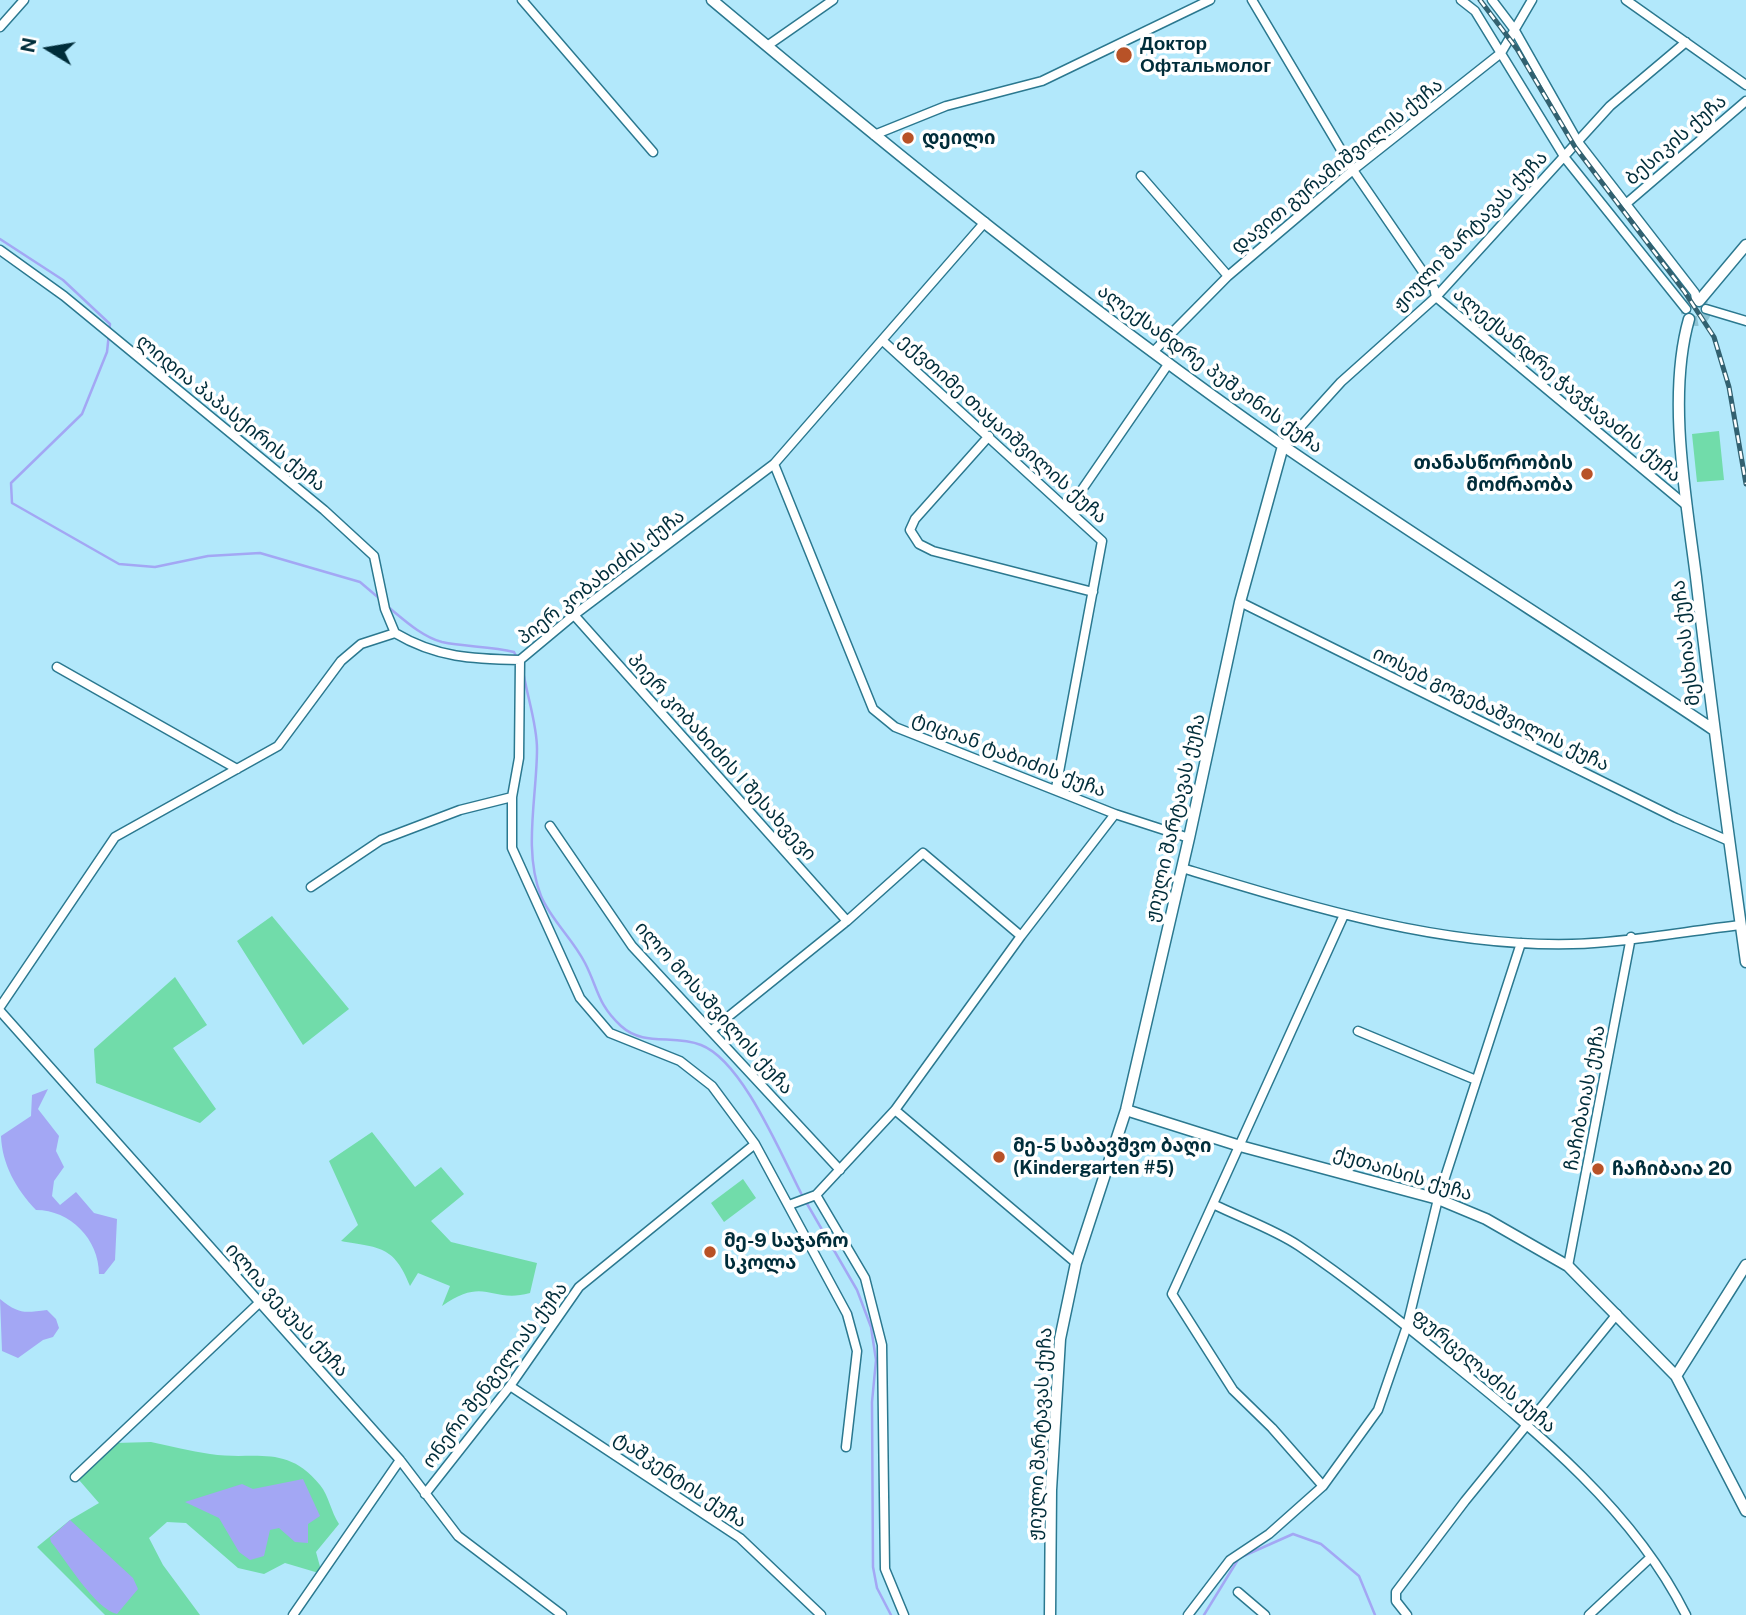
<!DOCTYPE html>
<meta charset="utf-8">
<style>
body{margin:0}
#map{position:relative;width:1746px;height:1615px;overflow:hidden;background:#b2e8fb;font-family:"Public Sans",sans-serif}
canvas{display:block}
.north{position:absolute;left:14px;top:14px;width:70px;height:70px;-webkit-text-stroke:5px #fff;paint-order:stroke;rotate:281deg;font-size:19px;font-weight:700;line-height:28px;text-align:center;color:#002d3a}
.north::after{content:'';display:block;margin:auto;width:24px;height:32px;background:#002d3a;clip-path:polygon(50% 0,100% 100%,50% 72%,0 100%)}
</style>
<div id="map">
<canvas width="1746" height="1615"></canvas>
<div class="north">N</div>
</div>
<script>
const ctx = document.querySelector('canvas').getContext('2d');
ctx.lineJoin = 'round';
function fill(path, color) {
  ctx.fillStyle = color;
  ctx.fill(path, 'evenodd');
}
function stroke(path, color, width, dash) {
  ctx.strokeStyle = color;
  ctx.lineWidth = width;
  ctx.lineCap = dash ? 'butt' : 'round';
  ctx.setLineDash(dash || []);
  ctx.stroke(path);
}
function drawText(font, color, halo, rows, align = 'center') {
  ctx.font = font + ' "Public Sans","Noto Sans Georgian",sans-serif';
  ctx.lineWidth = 7;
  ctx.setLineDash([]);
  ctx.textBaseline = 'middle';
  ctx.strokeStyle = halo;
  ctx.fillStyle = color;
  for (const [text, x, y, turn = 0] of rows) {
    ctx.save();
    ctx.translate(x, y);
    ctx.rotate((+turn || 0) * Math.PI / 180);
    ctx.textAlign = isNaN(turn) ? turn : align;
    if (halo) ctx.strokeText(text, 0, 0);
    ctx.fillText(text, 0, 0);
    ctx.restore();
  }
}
fill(new Path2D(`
 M1719 431 1724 480 1697 482 1692 434Z
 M272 916 349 1009 303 1045 237 941Z
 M175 977 207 1025 173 1048 216 1109 200 1123 96 1083 94 1049Z
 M372 1132 415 1187 441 1167 464 1194 431 1221 451 1242 537 1263 530 1293C490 1304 486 1275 442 1306L450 1286 418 1273 410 1286C394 1245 379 1248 341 1241L358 1225 329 1161Z
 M743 1179 756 1198 724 1222 711 1203Z
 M151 1442C171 1446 190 1451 210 1454 254 1461 286 1443 320 1485 329 1496 331 1512 339 1524L316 1552 322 1574 285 1563 264 1574 238 1568 186 1523 167 1522 149 1538 163 1565 200 1615H105L37 1547 70 1520 99 1503 79 1480 115 1443Z`), '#71dcaa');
fill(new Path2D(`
 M48 1089 38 1109 59 1136 56 1151 64 1167 54 1181 52 1196 60 1205 76 1192 94 1213 117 1219 115 1260 104 1274H99C99 1239 70 1210 36 1210 16 1189 2 1164 1 1136L31 1116 32 1095Z
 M0 1299C19 1314 23 1313 47 1310L56 1319 59 1328 53 1337 43 1340 18 1358 2 1351Z
 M303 1479 320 1516 308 1524V1543L295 1542 279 1528 270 1530 264 1556 250 1560 239 1552 219 1518 185 1502 242 1484 253 1489Z
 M70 1520 133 1578 138 1589 117 1614C94 1608 67 1561 51 1542L50 1538Z`), '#a3a7f4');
stroke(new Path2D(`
 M0 239 63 280 110 324 107 352 82 414 11 483 12 503 119 564 155 567 208 556 260 553 360 582 380 599
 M387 606C403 619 422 637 442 642 465 647 490 646 514 652L516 656
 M524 676C528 699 537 725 537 749 537 796 523 851 541 896 551 920 573 939 585 963 598 988 597 1004 621 1026 644 1047 673 1034 701 1045 743 1061 782 1157 803 1197
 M806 1202 857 1290 871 1327 876 1360 872 1402 873 1567 877 1588 891 1615
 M1204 1615 1239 1558 1293 1534 1321 1544 1359 1576 1375 1615`), '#a3a7f4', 2.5);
stroke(new Path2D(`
 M1686 311a10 10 0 1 1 20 0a10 10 0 1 1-20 0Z`), '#8ec3d4', 10, [10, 5]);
const minor = new Path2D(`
 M522 0 653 152
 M1252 0 1353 170 1434 288 1436 297 1687 506
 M1461 0 1475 11 1565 158 1686 309
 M1492 0 1514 29 1578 142 1695 293 1696 300
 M1626 0 1746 85
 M0 27 24 0
 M767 46 833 0
 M874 135 946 106 1042 81 1210 0
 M1141 176 1228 276
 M1627 203 1746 101
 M0 250 64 296 324 510 374 556 385 609 395 633
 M1706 309 1746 321
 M883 341 1102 541 1056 788
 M1154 351 1228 276 1353 170 1501 53 1532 0
 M989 436 915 519 910 530 919 544 933 551 1093 592
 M1283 446 1341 382 1436 297 1610 106 1686 42
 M774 464 873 709 895 727 1115 814 1189 838
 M1068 510 1169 363
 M1240 602 1676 818 1729 841
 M574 615 847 921
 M520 660 519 758 512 797V848L580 998 610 1033 680 1061 712 1086 755 1144 847 1314 857 1351 846 1447
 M520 660 574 615 774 464 985 222
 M57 667 237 769
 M550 826 632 946 840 1170
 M1182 868C1308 906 1439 947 1572 944 1624 943 1687 931 1741 925
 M311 887 381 840 460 810 512 797
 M0 1007 115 837 278 746 341 661 361 644 395 633C437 658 473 659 520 660
 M0 1011 400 1460 458 1536 562 1615
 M713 1029 847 921 923 853 1021 936
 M1358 1031 1476 1080
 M895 1110 1076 1263
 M816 1195 865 1278 882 1345 885 1569 904 1615
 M1213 1204C1241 1218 1274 1229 1299 1246 1351 1281 1400 1321 1448 1360 1537 1432 1634 1510 1686 1615
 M789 1205 816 1195 895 1110 1021 936 1115 814
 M1568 1266 1631 937
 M510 1386 740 1538 821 1615
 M75 1477 259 1303
 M1323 1486 1272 1428 1233 1390 1172 1294 1343 917
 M425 1494 510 1386 579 1287 755 1144
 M1238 1592 1265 1615
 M293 1615 400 1460
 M1188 1615 1230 1560 1269 1534 1323 1486 1378 1410 1407 1326 1438 1199 1521 943
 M1407 1615 1396 1601V1592L1465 1501 1617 1314
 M1589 1615 1651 1557`);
const tertiary = new Path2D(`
 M712 0C897 155 1084 307 1282 445 1424 543 1571 634 1714 730
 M1699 301 1746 245
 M1689 319C1667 396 1686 498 1696 577 1711 706 1728 834 1746 962
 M1126 1110 1240 1146 1438 1199 1486 1219 1568 1266 1676 1376 1746 1511
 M1676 1376 1746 1265
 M1050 1615 1051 1490 1060 1339 1076 1263 1126 1110 1189 838 1240 602 1283 446`);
stroke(minor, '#2b788f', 11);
stroke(tertiary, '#2b788f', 13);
stroke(minor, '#fff', 8);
stroke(tertiary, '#fff', 10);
const rail = new Path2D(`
 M1480 0 1517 49 1575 147 1684 291 1714 337 1729 387 1746 484`);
stroke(rail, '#326170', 5);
stroke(rail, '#fff', 2.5, [8]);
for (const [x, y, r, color] of [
 [1124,55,9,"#b85227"],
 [908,138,7,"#b85227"],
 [1587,474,7,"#b85227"],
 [999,1157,7,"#b85227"],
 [1598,1169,7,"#b85227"],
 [710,1252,7,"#b85227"]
]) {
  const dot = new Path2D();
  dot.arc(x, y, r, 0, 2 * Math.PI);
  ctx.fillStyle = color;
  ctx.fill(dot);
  stroke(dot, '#fff', 2.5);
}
drawText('bold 19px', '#002d3a', '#fff', [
 ["Доктор",1140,44],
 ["Офтальмолог",1140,66],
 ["დეილი",922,138],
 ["თანასწორობის",1573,463,"right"],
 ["მოძრაობა",1573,485,"right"],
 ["მე-5 საბავშვო ბაღი",1013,1146],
 ["(Kindergarten #5)",1013,1168],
 ["ჩაჩიბაია 20",1612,1169],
 ["მე-9 საჯარო",724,1241],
 ["სკოლა",724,1263]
], 'left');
drawText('19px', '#002d3a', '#fff', [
 ["ბესიკის ქუჩა",1676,140,-41],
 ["დავით გურამიშვილის ქუჩა",1337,166,-39],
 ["ჟიული შარტავას ქუჩა",1470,231,-46],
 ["ალექსანდრე პუშკინის ქუჩა",1210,369,36],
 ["ალექსანდრე ჭავჭავაძის ქუჩა",1567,385,40],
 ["ლიდია პაპასქირის ქუჩა",231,413,39],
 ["ექვთიმე თაყაიშვილის ქუჩა",1003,429,42],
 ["პიერ კობახიძის ქუჩა",601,577,-38],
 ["მესხიას ქუჩა",1686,643,-97],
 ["იოსებ გოგებაშვილის ქუჩა",1491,709,26],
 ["ტიციან ტაბიძის ქუჩა",1009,755,21],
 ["პიერ კობახიძის I შესახვევი",722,757,48],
 ["ჟიული შარტავას ქუჩა",1175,818,-77],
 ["ილო მოსაშვილის ქუჩა",714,1008,48],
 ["ჩაჩიბაიას ქუჩა",1585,1098,-79],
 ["ქუთაისის ქუჩა",1403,1174,17],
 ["ილია ვეკუას ქუჩა",287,1310,48],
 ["ფურცელაძის ქუჩა",1484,1371,40],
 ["ონერი შენგელიას ქუჩა",495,1375,-53],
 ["ჟიული შარტავას ქუჩა",1040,1434,-87],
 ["ტაშკენტის ქუჩა",680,1480,34]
]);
</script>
